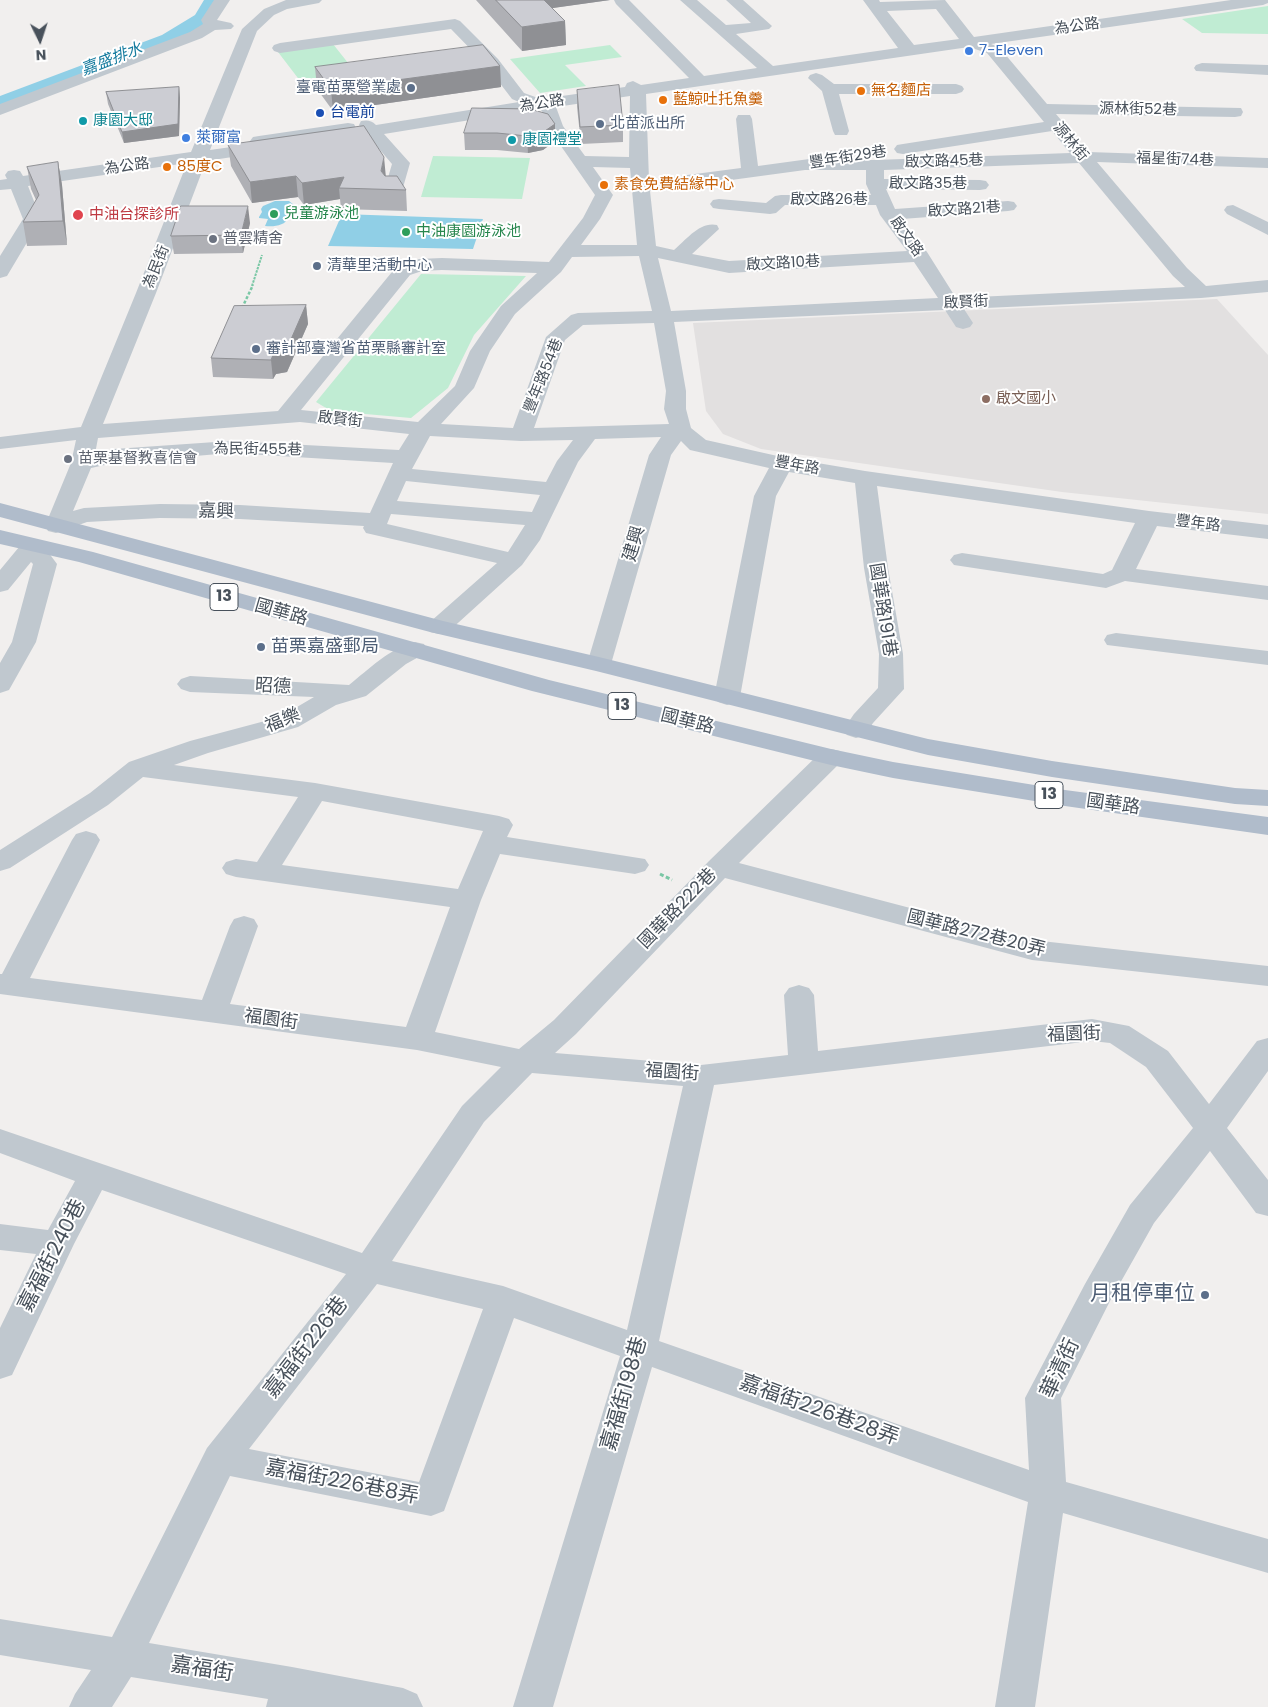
<!DOCTYPE html>
<meta charset="utf-8">
<style>
body{margin:0}
#map{position:relative;width:1268px;height:1707px;overflow:hidden;background:#f1efee;font-family:Poppins,sans-serif}
canvas{display:block}
.north{position:absolute;left:15px;top:15px;width:50px;height:50px;-webkit-text-stroke:4px #fff;paint-order:stroke;rotate:176deg;font-size:14px;font-weight:700;line-height:20px;text-align:center;color:#48515b}
.north::after{content:'';display:block;margin:auto;width:18px;height:22px;background:#48515b;clip-path:polygon(50% 0,100% 100%,50% 72%,0 100%)}
</style>
<div id="map">
<canvas width="1268" height="1707"></canvas>
<div class="north">N</div>
</div>
<script>
const ctx = document.querySelector('canvas').getContext('2d');
ctx.lineJoin = 'round';
function fill(path, color) {
  ctx.fillStyle = color;
  ctx.fill(path, 'evenodd');
}
function stroke(path, color, width, dash) {
  ctx.strokeStyle = color;
  ctx.lineWidth = width;
  ctx.lineCap = dash ? 'butt' : 'round';
  ctx.setLineDash(dash || []);
  ctx.stroke(path);
}
function drawText(font, color, halo, rows, align = 'center') {
  ctx.font = font + ' Poppins,"Noto Sans TC",sans-serif';
  ctx.lineWidth = 4;
  ctx.setLineDash([]);
  ctx.textBaseline = 'middle';
  ctx.strokeStyle = halo;
  ctx.fillStyle = color;
  for (const [text, x, y, turn = 0] of rows) {
    ctx.save();
    ctx.translate(x, y);
    ctx.rotate((+turn || 0) * Math.PI / 180);
    ctx.textAlign = isNaN(turn) ? turn : align;
    if (halo) ctx.strokeText(text, 0, 0);
    ctx.fillText(text, 0, 0);
    ctx.restore();
  }
}
fill(new Path2D(`
 M1217 299 1268 355V514L1062 492 761 449 723 434 706 411 693 323Z`), '#e2e0e0');
fill(new Path2D(`
 M1268 6V34L1202 33 1182 19Z
 M333 44 360 78 304 86 278 52Z
 M610 45 622 57 565 65 586 86 540 93 510 59Z
 M433 156 530 158 522 199 421 197Z
 M421 274 526 276 474 335 448 388 411 418 331 411 316 402Z`), '#c0ecd3');
fill(new Path2D(`
 M275 201H289L294 205 286 215 289 217C285 226 274 227 265 226L268 219 259 218V217L262 212 261 209 263 206Z
 M342 214 483 219 473 249 328 246Z`), '#90cfe6');
fill(new Path2D(`
 M204 0H220L208 22 174 43 0 107V96L162 35 195 15Z`), '#90cfe6');
stroke(new Path2D(`
 M252 286 262 255`), '#7ac7a5', 2, [2.5, 1]);
stroke(new Path2D(`
 M242 308 253 285`), '#7ac7a5', 2.5, [3, 2]);
stroke(new Path2D(`
 M660 874 672 880`), '#7ac7a5', 3, [4, 2.5]);
fill(new Path2D(`
 M214 0H230L217 20 231 23 234 26 231 29 215 30 202 38 0 115V104L190 32 203 24 201 20Z
 M286 0H322L319 3 287 9 274 15 257 31 210 150 252 144 250 141 253 137 259 136 348 123 354 124 356 128 360 127 359 125 361 121C367 120 371 120 376 125L519 102 512 99 486 65 451 29 280 53 274 51 272 48 274 45 280 43 455 19 460 21 498 59 524 93 541 99 625 87 627 83 633 81 641 85 689 78 616 4 614 0H629L704 76 757 68 680 0H697L726 25 751 23 726 0H743L772 26 769 29 736 34 773 66 898 48 863 0H879L880 2 945 0 974 37 1231 0H1268V3L1263 5 991 44 999 47 1047 104 1241 108 1243 112 1241 116 1235 117 1056 114 1088 152 1268 158V168L1097 162 1187 268 1206 286 1268 280V292L1201 298 964 309 973 323 970 327 963 329 956 327 945 310 674 322 686 391V409L691 428 706 440 782 457 865 471 1149 511 1268 525V539L1157 526 1136 569 1268 586V600L1125 581 1106 588 954 565 950 560 954 555 962 553 1103 574 1112 570 1135 523 877 486 888 568 903 654 904 689 873 723 865 735 856 738 847 735 843 730 854 714 878 688 879 654 864 568 855 483 789 472 776 496 740 697 736 702 727 705 718 702 714 697 754 496 769 468 690 450 681 441 671 455 611 664 608 669 599 671 590 669 587 664 649 455 661 437 595 439 578 462 540 540 522 565 448 632 439 634 430 632 427 627 430 622 497 563 366 533 363 528 364 526 240 519 160 518 87 522 56 533 48 531 45 526 71 463 76 440 0 449V437L81 427 136 293 187 163 28 186 41 219 7 276 0 278V256L23 219 11 189 0 190V180L7 179 5 175 8 171 14 170 20 171 23 176 191 152 242 29 264 9ZM936 9 959 39 914 45 887 11ZM969 47 987 53 1044 122 903 144 897 145 894 149 897 153 903 154 1052 131 1070 153 875 160H831L824 157 758 166 752 119 750 115H738L736 119 741 168 649 180 646 94ZM630 96 629 157 585 156 563 126 556 107ZM538 109 542 111 547 126 595 195 583 218 549 262 442 258 419 259 396 267 278 411 103 424 156 293 206 161 272 151 275 147 273 144 323 137 325 141 331 142 368 136 392 164 384 191 387 195 393 196 399 195 402 191 410 163 384 134ZM1079 163 1173 276 1185 287 956 298 927 252 902 219 1008 211 1014 210 1017 206 1014 202 1008 201 895 209 886 189 980 190 986 189 989 185 986 181 980 180 884 179V170ZM593 167 630 168 637 245H581L600 219 613 195ZM805 170H866V184L871 195H781L775 196 766 203 719 199 713 200 710 204 713 208 719 209 770 214 776 213 785 205H876L880 215 907 251 729 261 692 254 719 229 717 225C700 221 686 240 674 250L656 246 650 191ZM639 256 652 311 578 313 571 315 546 337 513 428 441 424 474 388 490 351 515 314 561 272 572 257ZM658 258 729 273 914 262 938 298 671 311ZM442 270 537 273 501 306 470 351 455 386 418 422 301 410 410 275 422 271ZM654 323 666 391 664 409 669 424 534 428 565 340 583 325ZM300 422 409 434 399 450 230 441 114 449 95 454 98 438ZM430 436 521 441 573 440 557 461 546 482 412 469ZM230 453 393 463 370 513 240 505 160 504 84 508 73 511 91 468 114 463ZM406 481 540 495 532 512 397 501ZM391 514 525 525 508 552 387 524Z
 M1202 63 1268 65V75L1196 71 1194 68 1196 65Z
 M816 73 822 75 834 84H956L962 86 964 89 962 92 956 94H839L849 131 847 135H835L833 131 822 91 808 78 810 75Z
 M1233 205 1268 222V235L1227 214 1224 210 1227 206Z
 M32 539 40 541 57 564 36 642 9 690 0 693V663L12 642 33 564 31 562 8 590 0 592V570L24 541Z
 M1116 633 1268 651V665L1107 645 1104 640 1107 635Z
 M415 642 424 644 427 649 424 654 406 664 366 696 336 705 298 727 208 753 174 765 315 783 499 816 509 819 513 825 507 837 645 859 649 865 645 871 635 874 500 854 481 900 435 1032 519 1049 554 1020 709 861 822 751 831 749 840 751 844 757 840 763 739 863 1032 940 1268 966V986L1032 960 725 878 576 1034 555 1053 701 1065 788 1055 784 995 789 988 799 985 809 988 814 995 818 1051 1092 1019 1129 1026 1168 1051 1209 1104 1257 1041 1268 1038V1071L1227 1128 1268 1180V1216L1256 1213 1210 1151 1154 1223 1110 1301 1061 1398 1066 1482 1268 1539V1573L1063 1513 1035 1707H995L1028 1502 652 1367 553 1707H513L620 1356 514 1318 444 1511 431 1516 230 1476 149 1643 292 1667 403 1688 417 1694 423 1707H266L268 1699 131 1677 112 1707H69L75 1694 91 1670 0 1655V1619L112 1637 207 1448 346 1274 102 1190 74 1244 12 1375 0 1379V1328L36 1254 0 1250V1224L48 1230 75 1181 0 1153V1129L362 1253 462 1106 501 1067 417 1050 0 994V974H2L72 840 76 834 86 831 96 834 100 840 30 978 202 1000 230 926 234 919 244 916 254 919 258 926 230 1004 406 1027 450 907 236 877 226 874 222 868 226 862 236 859 257 862 298 797 143 777 108 805 10 868 0 871V850L90 793 129 762 190 741 280 717 314 697 190 692 181 689 177 684 181 679 190 676 349 685C369 669 390 648 415 642ZM322 801 483 831 458 889 282 865ZM1092 1041 1110 1043 1146 1067 1193 1128 1130 1205 1085 1284 1025 1398 1029 1470 659 1341 714 1085ZM532 1073 683 1086 627 1330 503 1286 392 1261 484 1122ZM377 1284 483 1309 419 1482 249 1449Z`), '#c0c8cf');
fill(new Path2D(`
 M0 503 443 621 599 657 928 739 1052 761 1235 788 1268 790V806L1235 804 1052 777 928 755 596 671 430 632 0 517Z
 M0 530 93 552 549 680 831 749 893 762 1065 790 1268 817V835L1065 806 893 778 831 765 532 691 79 562 0 544Z`), '#b0bccb');
fill(new Path2D(`
 M476 0H610L552 8 565 21 566 45 522 51Z
 M500 66 501 87 333 111 317 89 315 67Z
 M179 87 180 98 179 136 124 143 108 104 106 92Z
 M577 90 623 125V142L581 144 577 107Z
 M555 124V141L543 150 528 153 497 150H465L464 133Z
 M228 145 386 176 406 190 407 211 341 209 340 199 304 205 298 197 252 203 231 166Z
 M58 162 62 185 67 245 27 246 23 222 36 200 31 189 27 167Z
 M250 223 243 253 174 254 171 236Z
 M306 305 308 324 287 372 276 374 273 379 213 377 211 358Z`), '#afb0b5');
fill(new Path2D(`
 M532 0H610L532 11Z
 M565 21 566 45 522 51V27Z
 M500 66 501 87 333 111 331 89Z
 M179 87 180 98 179 136 124 143 122 132Z
 M555 124V141L543 150 528 153 527 136Z
 M384 157 386 178 381 171Z
 M58 162 62 185 67 245 63 221Z
 M296 176 298 197 252 203 250 182Z
 M344 177 339 188 340 199 304 205 302 183Z
 M248 206 250 223 243 253 241 235Z
 M306 305 308 324 287 372 276 374 273 379 271 360 273 355Z`), '#8f9094');
const building = new Path2D(`
 M496 0H544L565 21 522 27Z
 M483 45 500 66 331 89 315 67Z
 M619 85 623 125 580 127 577 90Z
 M179 87 178 124 122 132 106 92Z
 M472 108 530 109 548 114 555 124 542 133 527 136 497 133H464Z
 M364 126 384 157 381 171 385 176H397L406 190 339 188 344 177 302 183 296 176 250 182 228 145Z
 M58 162 63 221 23 222 39 195 27 167Z
 M181 206H248L241 235 171 236Z
 M306 305 285 353 273 355 271 360 211 358 234 306Z`);
fill(building, '#cccdd3');
stroke(building, '#8f9094', 1);
for (const [x, y, r, color] of [
 [969,51,5,"#3f7fe0"],
 [411,88,5,"#5c6f8a"],
 [861,91,5,"#e8710a"],
 [663,100,5,"#e8710a"],
 [320,113,5,"#1a4fb4"],
 [83,121,5,"#0f9aa8"],
 [600,124,5,"#5c6f8a"],
 [186,138,5,"#3f7fe0"],
 [512,140,5,"#0f9aa8"],
 [167,167,5,"#e8710a"],
 [604,185,5,"#e8710a"],
 [274,214,5,"#2e9e5b"],
 [78,215,6,"#e0444e"],
 [406,232,5,"#2e9e5b"],
 [213,239,5,"#6b7280"],
 [317,266,5,"#5c6f8a"],
 [256,349,5,"#5c6f8a"],
 [986,399,5,"#8d6e63"],
 [68,459,5,"#6b7280"],
 [261,647,5,"#5c6f8a"],
 [1205,1295,5,"#5c6f8a"]
]) {
  const dot = new Path2D();
  dot.arc(x, y, r, 0, 2 * Math.PI);
  ctx.fillStyle = color;
  ctx.fill(dot);
  stroke(dot, '#fff', 2);
}
drawText('15px', '#48515b', '#fff', [
 ["為公路",1077,27,-8],
 ["為公路",542,104,-9],
 ["源林街52巷",1138,110,1],
 ["源林街",1070,142,50],
 ["豐年街29巷",848,158,-9],
 ["福星街74巷",1175,160,2],
 ["啟文路45巷",944,162,-2],
 ["為公路",127,167,-8],
 ["啟文路35巷",928,184],
 ["啟文路26巷",829,200],
 ["啟文路21巷",964,210,-4],
 ["啟文路",906,237,54],
 ["啟文路10巷",783,264,-3],
 ["為民街",157,267,-68],
 ["啟賢街",966,303,-3],
 ["豐年路54巷",544,376,-68],
 ["啟賢街",340,420,6],
 ["為民街455巷",258,450,1],
 ["豐年路",797,466,10],
 ["豐年路",1198,524,7]
]);
drawText('15px', '#366cbe', '#fff', [
 ["7-Eleven",979,51],
 ["萊爾富",196,138]
], 'left');
drawText('15px', '#4e5e75', '#fff', [
 ["臺電苗栗營業處",401,88,"right"],
 ["北苗派出所",610,124],
 ["清華里活動中心",327,266],
 ["審計部臺灣省苗栗縣審計室",266,349]
], 'left');
drawText('15px', '#c56008', '#fff', [
 ["無名麵店",871,91],
 ["藍鯨吐托魚羹",673,100],
 ["85度C",177,167],
 ["素食免費結緣中心",614,185]
], 'left');
drawText('15px', '#164399', '#fff', [
 ["台電前",330,113]
], 'left');
drawText('15px', '#0d838f', '#fff', [
 ["康園大邸",93,121],
 ["康園禮堂",522,140]
], 'left');
drawText('15px', '#27864d', '#fff', [
 ["兒童游泳池",284,214],
 ["中油康園游泳池",416,232]
], 'left');
drawText('15px', '#be3a42', '#fff', [
 ["中油台探診所",89,215]
], 'left');
drawText('15px', '#5b616d', '#fff', [
 ["普雲精舍",223,239],
 ["苗栗基督教喜信會",78,459]
], 'left');
drawText('15px', '#785e54', '#fff', [
 ["啟文國小",996,399]
], 'left');
drawText('italic 16px', '#167c9f', '#fff', [
 ["嘉盛排水",112,60,-21]
]);
for (const [x, y, w] of [
 [224,597,28],
 [622,706,28],
 [1049,795,28]
]) {
  const box = new Path2D();
  box.roundRect(x - w / 2, y - 13.5, w, 27, 4);
  ctx.fillStyle = '#fff';
  ctx.fill(box);
  stroke(box, '#48515b', 1);
}
drawText('bold 16px', '#48515b', null, [
 ["13",224,597],
 ["13",622,706],
 ["13",1049,795]
]);
drawText('18px', '#48515b', '#fff', [
 ["嘉興",216,512,1],
 ["建興",635,544,-74],
 ["國華路191巷",882,610,81],
 ["國華路",281,613,16],
 ["昭德",273,687,3],
 ["福樂",283,721,-22],
 ["國華路",687,722,14],
 ["國華路",1113,805,8],
 ["國華路222巷",678,909,-46],
 ["國華路272巷20弄",976,934,14],
 ["福園街",271,1020,8],
 ["福園街",1074,1035,-2],
 ["福園街",672,1073,4]
]);
drawText('18px', '#4e5e75', '#fff', [
 ["苗栗嘉盛郵局",271,647]
], 'left');
drawText('21px', '#48515b', '#fff', [
 ["嘉福街240巷",53,1256,-63],
 ["嘉福街226巷",307,1348,-52],
 ["華清街",1061,1369,-65],
 ["嘉福街198巷",625,1394,-74],
 ["嘉福街226巷28弄",819,1411,20],
 ["嘉福街226巷8弄",342,1483,11],
 ["嘉福街",202,1670,9]
]);
drawText('21px', '#4e5e75', '#fff', [
 ["月租停車位",1195,1295]
], 'right');
</script>
